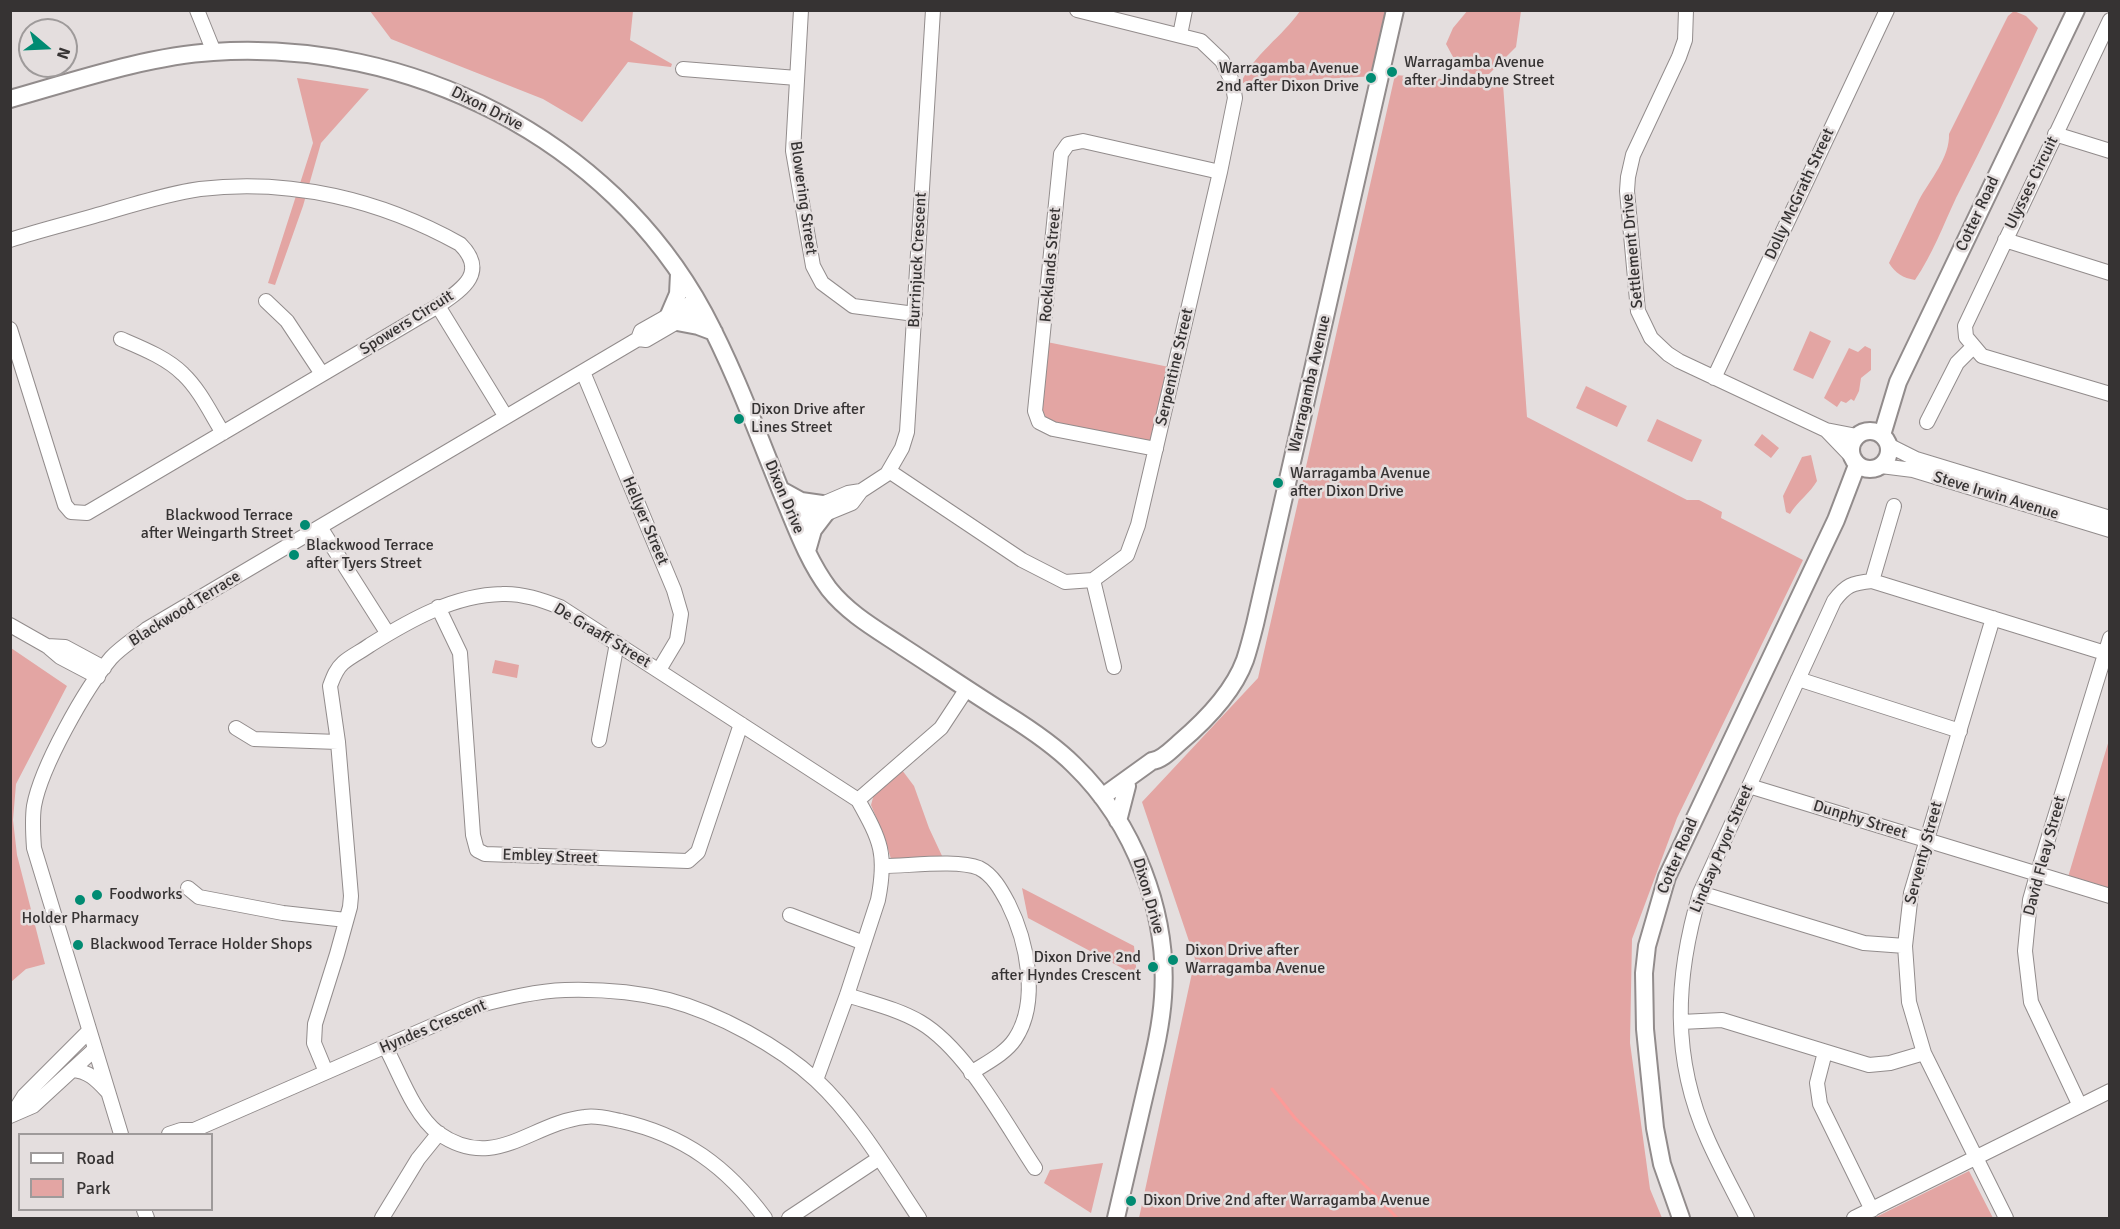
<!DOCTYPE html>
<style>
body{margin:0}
#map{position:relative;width:2120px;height:1229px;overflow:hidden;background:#e4dede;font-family:Signika,sans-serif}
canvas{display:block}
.frame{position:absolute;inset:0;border:12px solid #363333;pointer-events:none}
.legend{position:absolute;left:18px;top:1133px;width:195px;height:78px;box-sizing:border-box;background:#e4dede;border:2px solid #9e9a9a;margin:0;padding:8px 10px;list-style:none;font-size:18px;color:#363333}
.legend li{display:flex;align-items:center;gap:12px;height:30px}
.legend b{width:30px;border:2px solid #9e9a9a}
.north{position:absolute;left:18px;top:18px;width:60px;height:60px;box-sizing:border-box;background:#e4dede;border:2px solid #9e9a9a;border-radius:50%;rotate:109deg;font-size:16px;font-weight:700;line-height:24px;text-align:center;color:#363333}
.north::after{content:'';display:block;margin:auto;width:21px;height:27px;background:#018b72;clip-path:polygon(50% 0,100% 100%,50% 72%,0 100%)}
</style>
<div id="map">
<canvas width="2120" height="1229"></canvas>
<div class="frame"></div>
<ul class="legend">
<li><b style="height:8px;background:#fff"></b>Road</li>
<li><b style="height:16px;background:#e3a5a3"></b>Park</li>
</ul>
<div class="north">N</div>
</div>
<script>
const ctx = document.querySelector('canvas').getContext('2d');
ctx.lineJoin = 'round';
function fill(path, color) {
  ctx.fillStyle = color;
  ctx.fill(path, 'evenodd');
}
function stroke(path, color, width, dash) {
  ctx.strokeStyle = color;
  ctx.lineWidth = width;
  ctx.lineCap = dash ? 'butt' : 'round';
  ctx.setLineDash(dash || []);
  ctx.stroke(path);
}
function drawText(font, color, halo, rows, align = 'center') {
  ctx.font = font + ' Signika,sans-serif';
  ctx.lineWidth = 5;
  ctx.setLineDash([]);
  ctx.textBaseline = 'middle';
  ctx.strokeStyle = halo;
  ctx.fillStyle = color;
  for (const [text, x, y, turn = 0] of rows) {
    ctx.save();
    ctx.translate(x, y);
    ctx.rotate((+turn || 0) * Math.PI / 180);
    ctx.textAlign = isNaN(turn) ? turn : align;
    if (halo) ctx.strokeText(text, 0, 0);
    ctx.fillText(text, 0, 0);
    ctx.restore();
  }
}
fill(new Path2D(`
 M1468 10 1521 11 1516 47 1489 74C1459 76 1460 69 1446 44L1453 28Z
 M370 11H633L630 40 672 64 671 67 628 62 582 122 543 99 391 39Z
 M1300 11H1394L1378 76 1241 83C1253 55 1283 36 1300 11Z
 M2014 11 2026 16 2038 28C2012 85 1985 142 1956 198 1943 226 1932 255 1915 280 1903 278 1895 273 1889 263 1899 242 1909 221 1919 200 1930 180 1950 157 1949 134L2008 16Z
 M1395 75 1503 84 1527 417 1687 500H1699L1722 512 1721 518 1803 560 1677 818 1632 939 1630 1043 1650 1189 1662 1218H1139L1195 959 1142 802 1258 678Z
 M297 78 369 89 321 143 303 206 275 285 268 283 313 143Z
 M1810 331 1831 341 1813 379 1793 370Z
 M1047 342 1169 367 1153 437 1148 442 1049 422 1043 416 1039 409Z
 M1865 346 1871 349V370L1861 378 1859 391 1854 401 1851 399 1846 403 1841 401 1837 407 1824 398 1849 348 1858 352Z
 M1586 386 1627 406 1617 427 1576 408Z
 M1657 419 1702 440 1692 462 1647 441Z
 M1762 434 1779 448 1771 458 1754 445Z
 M1811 455 1817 481C1810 493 1798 501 1790 514L1786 512 1783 496 1802 457Z
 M11 648 67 686 16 784 13 820 17 855 45 964 26 969 11 982Z
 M495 660 519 665 517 678 492 673Z
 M2109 740V890L2068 877Z
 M902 770 914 786 929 828 943 858 902 861 891 859 885 839 871 805 874 794Z
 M1022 888 1134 946 1137 976 1028 918Z
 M1103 1163 1091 1213 1044 1183 1050 1170Z
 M1969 1171 1993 1218H1874Z`), '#e3a5a3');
stroke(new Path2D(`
 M1272 1089 1295 1118 1382 1202 1397 1218`), '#fd9a98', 3);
const minor = new Path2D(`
 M197 10 214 52
 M801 10 793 151 813 266 822 283 853 306 915 314
 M1686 10 1685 40 1679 57 1633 155 1628 177 1627 191 1638 311 1651 338 1668 354 1679 361 1826 430 1857 436
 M2110 20 1965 326 1966 337 1982 356 2110 394
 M1180 35 1185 10
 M683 69 797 78
 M2055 134 2110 151
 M10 240C38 231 66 224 94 216 129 206 165 194 200 189 291 178 381 200 460 244 489 273 461 290 438 306L87 513 71 512 65 505 10 329
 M2005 240 2110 273
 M266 301 287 321 322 374
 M438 306 506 417
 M121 339C142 348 167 358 183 374 200 390 211 414 223 433
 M638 339 641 331 696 300
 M583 372 674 590 681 614 677 640 659 670
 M1714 378 1887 10
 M1927 422 1957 363 1973 347
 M1826 430 1851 456
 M1888 445 1916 459 2110 518
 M1156 449 1053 429 1039 422 1035 411 1061 154 1068 144 1083 141 1220 172
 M1881 466 1913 470 2110 530
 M889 471 1022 560 1065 582 1093 580 1127 555 1138 525 1220 172 1235 98 1232 81 1222 61 1201 41 1077 10
 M792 517 848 493 861 491
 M796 526 852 503 861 491 887 474 902 448 907 432 933 10
 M320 527 388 634
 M1093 580 1114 667
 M1872 581 1894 506
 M438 607 460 653 473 835 477 850 485 854 688 861 698 852 741 724
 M1993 618 1911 893 1905 946 1909 1002 1924 1053 2006 1218
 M10 625 47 646 60 657 98 677
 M47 646 65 647 104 668
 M1798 679 1960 731
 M236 728 254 739 338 742
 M599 740 617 643
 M1749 786 2110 896
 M858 800 941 728 966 690
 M884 866C908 866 958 859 979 868 993 875 1001 890 1008 903 1027 941 1040 1001 1015 1039 1005 1054 986 1063 971 1073
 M188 888 199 897 283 913 346 920
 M1700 893 1864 943 1905 946
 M790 915 864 943
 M847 995C871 1003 898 1009 920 1022 966 1049 1005 1123 1035 1168
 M1681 1022 1722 1020 1869 1065 1890 1063 1924 1053
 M386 1048C400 1074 414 1115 438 1133 495 1173 530 1123 585 1117 597 1115 610 1119 621 1121 684 1135 727 1167 765 1218
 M1825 1052 1817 1083 1820 1104 1872 1210
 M72 1070C88 1071 96 1079 107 1091
 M326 1072 314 1043 315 1024 337 954 350 907 351 896 338 742 330 686C333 678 336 669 343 663 351 656 362 651 370 645 410 620 454 595 502 594 522 593 542 600 560 607L858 800C881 841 887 854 878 900L847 995 816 1080
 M2080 1106 2031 1002 2025 951 2030 900 2037 875 2110 638
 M12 1115 24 1096 89 1031
 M10 1116 33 1106 95 1049
 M121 1134 34 848C33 834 32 820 34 806 41 767 85 689 111 658 121 647 136 638 147 629L638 339 646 340 701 308
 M169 1134 181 1130H194L480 1005C508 998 537 991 565 990 600 989 636 992 669 1000 718 1013 779 1046 816 1080 856 1117 889 1173 919 1218
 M144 1210 147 1218
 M382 1218 418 1159 439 1133
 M789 1218 878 1159
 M1747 1218C1734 1192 1720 1167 1708 1140 1671 1058 1675 977 1700 893L1834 601C1846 585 1852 583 1872 581L2105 653
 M1854 1218 2110 1091`);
const major = new Path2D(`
 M10 99C74 81 147 56 213 52 409 39 609 138 704 313 735 371 758 435 783 496 796 527 808 561 829 589 849 614 876 629 903 647 937 669 971 692 1006 714 1030 729 1054 745 1074 765 1134 823 1169 913 1163 997 1161 1028 1153 1059 1146 1089 1136 1132 1126 1175 1116 1218
 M669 315 678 294 679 274
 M677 322 698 326 714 332
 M1851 450a19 19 0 1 1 38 0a19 19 0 1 1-38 0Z
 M1882 435 1898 382 2076 10
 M781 490 801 501 822 504
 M807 551 813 530 826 513
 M1102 797 1152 761C1162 760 1171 750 1179 743 1205 721 1233 693 1245 660 1249 648 1252 636 1255 624L1395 10
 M1118 821 1127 786
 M1681 1218 1662 1164 1655 1128 1645 1029 1644 973 1647 946 1667 877 1836 520 1857 465`);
stroke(minor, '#928c8c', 16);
stroke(major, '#928c8c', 20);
stroke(minor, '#fff', 14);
stroke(major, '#fff', 16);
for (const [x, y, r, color] of [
 [1392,72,6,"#018b72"],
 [1371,78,6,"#018b72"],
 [739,419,6,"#018b72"],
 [1278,483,6,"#018b72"],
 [305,525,6,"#018b72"],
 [294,555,6,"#018b72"],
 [97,895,6,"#018b72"],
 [80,900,6,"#018b72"],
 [78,945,6,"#018b72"],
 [1173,960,6,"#018b72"],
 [1153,967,6,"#018b72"],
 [1131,1201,6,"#018b72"]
]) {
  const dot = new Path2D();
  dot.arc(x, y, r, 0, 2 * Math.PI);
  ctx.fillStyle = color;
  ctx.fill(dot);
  stroke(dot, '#e4dede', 2);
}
drawText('16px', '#363333', '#e4dede', [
 ["Warragamba Avenue",1404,63],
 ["after Jindabyne Street",1404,81],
 ["Warragamba Avenue",1359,69,"right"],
 ["2nd after Dixon Drive",1359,87,"right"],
 ["Dixon Drive after",751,410],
 ["Lines Street",751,428],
 ["Warragamba Avenue",1290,474],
 ["after Dixon Drive",1290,492],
 ["Blackwood Terrace",293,516,"right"],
 ["after Weingarth Street",293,534,"right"],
 ["Blackwood Terrace",306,546],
 ["after Tyers Street",306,564],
 ["Foodworks",109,895],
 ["Holder Pharmacy",80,919,"center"],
 ["Blackwood Terrace Holder Shops",90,945],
 ["Dixon Drive after",1185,951],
 ["Warragamba Avenue",1185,969],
 ["Dixon Drive 2nd",1141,958,"right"],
 ["after Hyndes Crescent",1141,976,"right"],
 ["Dixon Drive 2nd after Warragamba Avenue",1143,1201]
], 'left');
drawText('16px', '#363333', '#e4dede', [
 ["Dixon Drive",487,109,27],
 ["Ulysses Circuit",2032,183,-64],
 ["Dolly McGrath Street",1800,194,-65],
 ["Blowering Street",803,198,82],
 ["Cotter Road",1978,214,-65],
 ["Settlement Drive",1633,251,-95],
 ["Burrinjuck Crescent",918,260,-87],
 ["Rocklands Street",1051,265,-85],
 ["Spowers Circuit",407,323,-32],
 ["Serpentine Street",1175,367,-77],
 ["Warragamba Avenue",1310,384,-77],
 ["Steve Irwin Avenue",1996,496,17],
 ["Dixon Drive",784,497,67],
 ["Hellyer Street",645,521,67],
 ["Blackwood Terrace",185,609,-32],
 ["De Graaff Street",602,636,31],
 ["Dunphy Street",1860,820,17],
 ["Lindsay Pryor Street",1722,849,-67],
 ["Serventy Street",1924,853,-75],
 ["Cotter Road",1678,856,-67],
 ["David Fleay Street",2045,856,-75],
 ["Embley Street",550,857,2],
 ["Dixon Drive",1148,896,74],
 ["Hyndes Crescent",433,1027,-23]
]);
</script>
